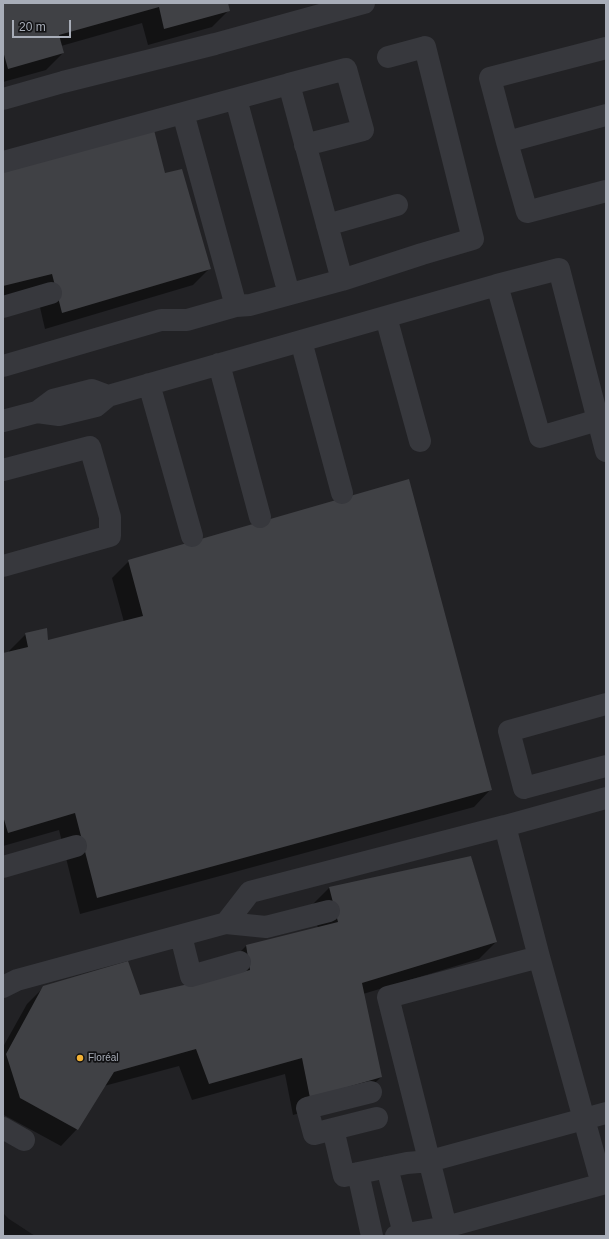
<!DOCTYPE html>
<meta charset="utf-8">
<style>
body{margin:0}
#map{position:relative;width:609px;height:1239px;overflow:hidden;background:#161618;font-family:Helvetica,sans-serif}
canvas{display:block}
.frame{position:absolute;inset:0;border:4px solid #a8adb8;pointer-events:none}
.scale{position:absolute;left:12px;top:20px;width:59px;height:18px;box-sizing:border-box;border:2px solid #a8adb8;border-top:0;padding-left:5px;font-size:12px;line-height:14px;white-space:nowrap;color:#a8adb8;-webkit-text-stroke:3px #111113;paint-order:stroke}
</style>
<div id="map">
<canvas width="609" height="1239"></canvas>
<div class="frame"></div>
<div class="scale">20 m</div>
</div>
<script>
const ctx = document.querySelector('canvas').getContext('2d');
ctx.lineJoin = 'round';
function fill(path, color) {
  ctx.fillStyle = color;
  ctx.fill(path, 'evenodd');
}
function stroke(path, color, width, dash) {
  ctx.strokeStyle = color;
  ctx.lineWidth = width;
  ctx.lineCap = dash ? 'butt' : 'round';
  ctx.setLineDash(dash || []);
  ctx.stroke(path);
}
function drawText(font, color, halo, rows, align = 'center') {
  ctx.font = font + ' Helvetica,sans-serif';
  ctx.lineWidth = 3.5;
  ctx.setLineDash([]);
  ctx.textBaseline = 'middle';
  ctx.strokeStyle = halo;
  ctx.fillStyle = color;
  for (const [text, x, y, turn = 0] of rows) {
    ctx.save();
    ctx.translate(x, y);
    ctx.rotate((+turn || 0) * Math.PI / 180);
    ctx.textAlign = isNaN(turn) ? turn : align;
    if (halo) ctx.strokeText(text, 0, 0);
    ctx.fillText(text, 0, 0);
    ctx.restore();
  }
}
fill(new Path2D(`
 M3 3H606V1236H35L9 1219 3 1213Z`), '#222225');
fill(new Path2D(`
 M3 3H227L229 10 212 27 148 45 142 23 61 46 63 53 46 70 3 82Z
 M3 167 210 268 193 285 45 329 36 290 3 298Z
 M129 561 490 790 474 807 80 914 59 830 3 846V654L9 653V651L26 634 47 642 124 622 112 578Z
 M471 857 496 942 479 959 363 994 381 1077 364 1094 293 1115 285 1074 192 1100 179 1066 104 1086 77 1129 61 1146 4 1115 3 1047 27 1004 44 987 139 996 231 976 229 963 246 946 318 928 312 905 329 888Z`), '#0007');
fill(new Path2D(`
 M3 3H228L230 11 164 29 159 7 59 35 64 53 8 69 3 51Z
 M153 126 165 173 182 169 211 269 62 313 52 274 3 286V166Z
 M409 479 492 790 97 898 75 813 8 833 3 816V653L28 647 25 633 47 628 48 640 143 616 128 560Z
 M471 856 497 942 362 983 382 1077 310 1098 302 1058 209 1084 196 1049 114 1072 78 1130 20 1098 6 1054 43 986 128 961 140 995 250 970 246 945 338 922 329 887Z`), '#404145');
stroke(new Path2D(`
 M289 84 346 69 363 130 305 145
 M3 99 63 82 215 44 364 3
 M236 99 289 294
 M183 113 289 84 342 280
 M606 115 507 142 527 212 606 191
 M507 142 490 78 606 48
 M3 162 183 113 236 306 187 320H161L3 366
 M327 225 397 205
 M497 285 559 269 606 451
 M236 306 250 305 342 280 422 254 473 239 425 47 388 57
 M3 307 51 293
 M386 317 420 441
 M301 341 342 493
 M219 364 260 517
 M149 384 192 536
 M37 412 59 415 96 406 108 396 497 285 540 437 598 420
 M3 421 37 412 53 400 92 390 108 396
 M3 470 90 447 110 517V536L3 566
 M606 704 509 731 524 788 606 766
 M3 867 76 846
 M226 923 266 927 329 911
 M181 936 191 976 240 962
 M539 957 388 997 446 1227 606 1183
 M3 987 17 980 226 923 250 892 505 826
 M377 1118 333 1129 344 1176 407 1163 430 1161 606 1113
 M3 1128 24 1140
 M333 1129 314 1134 307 1108 371 1092
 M387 1167 404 1234
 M358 1173 372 1236
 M602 1184 539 957 505 826 606 798
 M396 1236 446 1227`), '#37383d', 22);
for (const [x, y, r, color] of [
 [80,1058,4,"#f2b134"]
]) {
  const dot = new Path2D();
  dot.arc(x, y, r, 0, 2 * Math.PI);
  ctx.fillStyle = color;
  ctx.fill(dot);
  stroke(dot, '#111113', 1.5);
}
drawText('10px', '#a8adb8', '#111113', [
 ["Floréal",88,1058]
], 'left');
</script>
